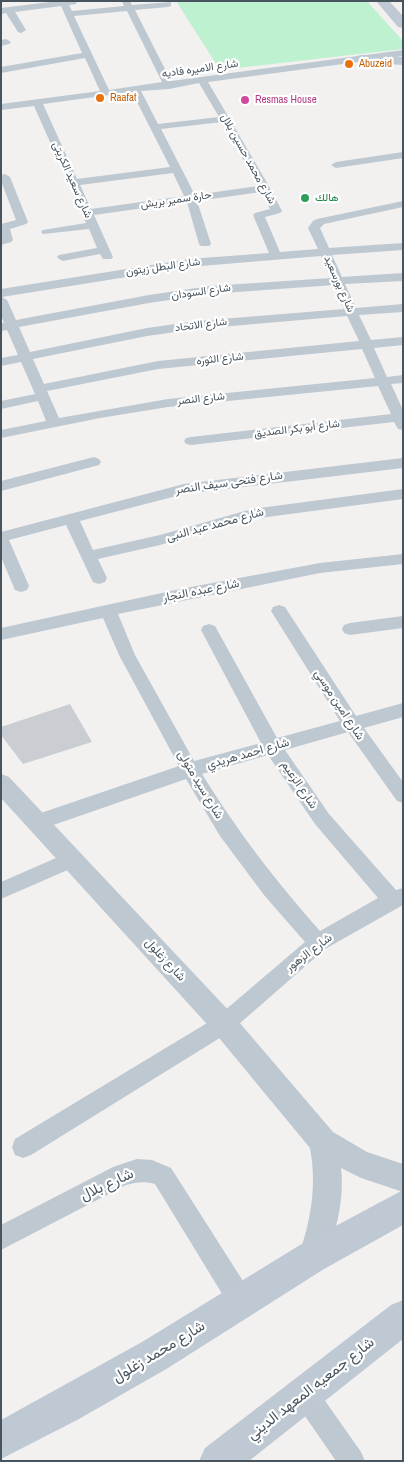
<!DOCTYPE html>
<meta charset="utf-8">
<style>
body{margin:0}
#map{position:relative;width:404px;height:1462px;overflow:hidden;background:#f3f0f0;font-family:"Archivo Narrow",sans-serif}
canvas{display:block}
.frame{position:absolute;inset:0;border:2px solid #48555f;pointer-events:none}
</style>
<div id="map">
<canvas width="404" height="1462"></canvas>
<div class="frame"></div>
</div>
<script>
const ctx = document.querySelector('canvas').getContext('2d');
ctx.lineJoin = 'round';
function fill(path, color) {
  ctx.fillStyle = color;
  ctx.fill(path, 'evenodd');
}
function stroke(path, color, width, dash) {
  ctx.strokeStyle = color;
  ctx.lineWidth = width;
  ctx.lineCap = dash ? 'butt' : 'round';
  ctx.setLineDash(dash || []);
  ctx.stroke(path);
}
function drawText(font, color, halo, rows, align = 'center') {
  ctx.font = font + ' "Archivo Narrow",Vazirmatn,sans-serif';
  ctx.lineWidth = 4.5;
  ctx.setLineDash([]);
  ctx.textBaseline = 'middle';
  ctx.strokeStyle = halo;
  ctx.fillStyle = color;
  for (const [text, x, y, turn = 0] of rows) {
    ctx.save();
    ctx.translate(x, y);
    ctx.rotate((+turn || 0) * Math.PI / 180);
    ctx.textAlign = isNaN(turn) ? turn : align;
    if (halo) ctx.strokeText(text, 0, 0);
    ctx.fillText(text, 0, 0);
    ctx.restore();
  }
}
fill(new Path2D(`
 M176 1H367L403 41V49L220 70Z`), '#bef1d0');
fill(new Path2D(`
 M70 704 92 742 23 764 1 735V727Z`), '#caced3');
fill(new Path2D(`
 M58 1H77L76 4 69 5 72 11 124 6 122 1H130L132 5 171 2V6L168 7 135 10 171 81 403 50V56L208 82 270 188 282 211 280 213 265 217 280 252 318 249 308 228 313 221 317 219 403 201V207L324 224 320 228 329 248 403 243V250L332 255 342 277 403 273V281L345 284 356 308 403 304V312L359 315 371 340 403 337V345L374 348 387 377 403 375V383L391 384 403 410V430L398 429 394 422 191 445 186 444 184 441 186 438 191 437 391 414 378 386 168 407 100 418 1 438V430L46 421 38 401 1 409V401L35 394 21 362 1 366V358L18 355 7 330 1 331V323H4L1 315V289L189 259 269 253 253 215 255 213 270 209 261 192 197 201 211 244 209 246H201L199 244 187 202 94 215 113 257 111 259H103L100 254 63 261 59 259 57 257 59 255 97 248 89 229 43 234 41 232 43 230 86 223 34 106 1 110V104L100 91 85 58 1 73V67L82 53 61 6 15 12 26 30 21 33 18 32 6 13 1 14V8ZM127 11 162 82 109 90 74 16ZM199 83 219 117 158 124 141 91 169 89ZM132 92 170 167 77 179 43 104ZM222 122 258 186 195 195 161 129ZM173 173 184 196 91 209 80 185ZM321 256 331 278 210 286 149 295 16 320 7 300 2 297 189 267ZM334 285 344 309 197 321 147 328 30 352 19 327 149 303 210 294ZM347 316 359 341 158 361 44 384 33 359 147 336 197 329ZM362 349 375 378 168 399 59 418 47 391 158 369Z
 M6 39 11 42 9 44 1 46V40Z
 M403 152V158L336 168 331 165 336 162Z
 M5 174 10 177 28 222 26 224 10 229 13 240 11 242 1 245V224L16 220 1 181V175Z
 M94 457 99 459 101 462 99 465 1 491V481Z
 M403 458V468L184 494 80 521 93 550 160 535 252 509 403 489V499L252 519 160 545 98 559 107 578 105 582 99 584 93 582 91 578 66 525 9 540 29 586 27 590 21 592 15 590 1 557V532L184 484Z
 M403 554V564L320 573 118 614 135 655 194 761 261 743 201 630 203 626 209 624 215 626 277 738 340 721 271 611 273 607 279 605 285 607 356 716 403 703V717L364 728 403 782V803L397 801 348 732 285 750 329 814 396 890 403 888V905L325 949 231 1031 31 1155 23 1158 15 1155 12 1147 15 1139 217 1017 305 942 264 895 220 836 186 779 39 830 32 828 30 822 32 816 179 766 119 655 103 618 1 640V628L180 589 320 563ZM268 755 315 824 378 898 320 931C275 880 238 832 202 774Z
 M403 616V628L350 635 344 633 342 629 344 625 350 623Z
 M72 851 79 853 82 859 79 865 1 899V882Z
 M137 1159 152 1160 171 1168 250 1292 253 1301 250 1310 241 1313 232 1310 155 1184C145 1181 136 1182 126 1185L1 1250V1225L113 1167Z
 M305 1381 314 1385 361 1452 365 1461H336L296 1403 292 1394 296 1385Z`), '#bec8d0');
fill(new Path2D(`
 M1 774 9 777 233 1015 333 1132 367 1152 403 1164V1192L361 1178 341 1168C345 1202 335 1236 322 1267L312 1271 302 1267 298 1257C311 1221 317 1186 310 1148L215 1033 1 798Z`), '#bec8d0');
fill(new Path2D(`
 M376 1H389L403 16V28L398 27Z
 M360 55 403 57V65L355 62 353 59Z
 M403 1190V1225L324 1269 168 1368 79 1419 1 1459V1420L142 1342 300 1245Z
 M403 1300V1339L249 1461H199L205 1448 391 1305Z`), '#bec9d4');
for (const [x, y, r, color] of [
 [349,64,5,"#e8710a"],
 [100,98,5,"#e8710a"],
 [245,100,5,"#d1479c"],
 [305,198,5,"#2e9e5b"]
]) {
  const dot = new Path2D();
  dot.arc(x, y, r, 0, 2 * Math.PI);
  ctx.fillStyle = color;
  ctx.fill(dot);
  stroke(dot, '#fff', 2);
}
drawText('11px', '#c56008', '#fff', [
 ["Abuzeid",359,64],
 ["Raafat",110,98]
], 'left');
drawText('11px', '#48555f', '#fff', [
 ["شارع الاميره فاديه",200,69,-8],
 ["شارع محمد حسين بلال",248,159,61],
 ["شارع سعيد الكريتى",72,180,66],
 ["حارة سمير بريش",176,200,-8],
 ["شارع البطل زيتون",163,267,-8],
 ["شارع بورسعيد",339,284,66],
 ["شارع السودان",201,292,-8],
 ["شارع الاتحاد",201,325,-7],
 ["شارع الثوره",220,359,-6],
 ["شارع النصر",201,399,-6],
 ["شارع أبو بكر الصديق",297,429,-7]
]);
drawText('11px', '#b23c85', '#fff', [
 ["Resmas House",255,100]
], 'left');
drawText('11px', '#27864d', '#fff', [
 ["هالك",315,198]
], 'left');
drawText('12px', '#48555f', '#fff', [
 ["شارع فتحى سيف النصر",229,483,-8],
 ["شارع محمد عبد النبى",215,525,-15],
 ["شارع عبده النجار",201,591,-11],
 ["شارع امين موسي",339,705,57],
 ["شارع احمد هريدي",248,754,-16],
 ["شارع سيد متولى",200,785,59],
 ["شارع الزعيم",299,785,56],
 ["شارع الزهور",309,953,-37],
 ["شارع زغلول",165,960,47]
]);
drawText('15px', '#48555f', '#fff', [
 ["شارع بلال",107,1185,-25],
 ["شارع محمد زغلول",159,1352,-31],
 ["شارع جمعيه المعهد الديني",311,1389,-38]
]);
</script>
